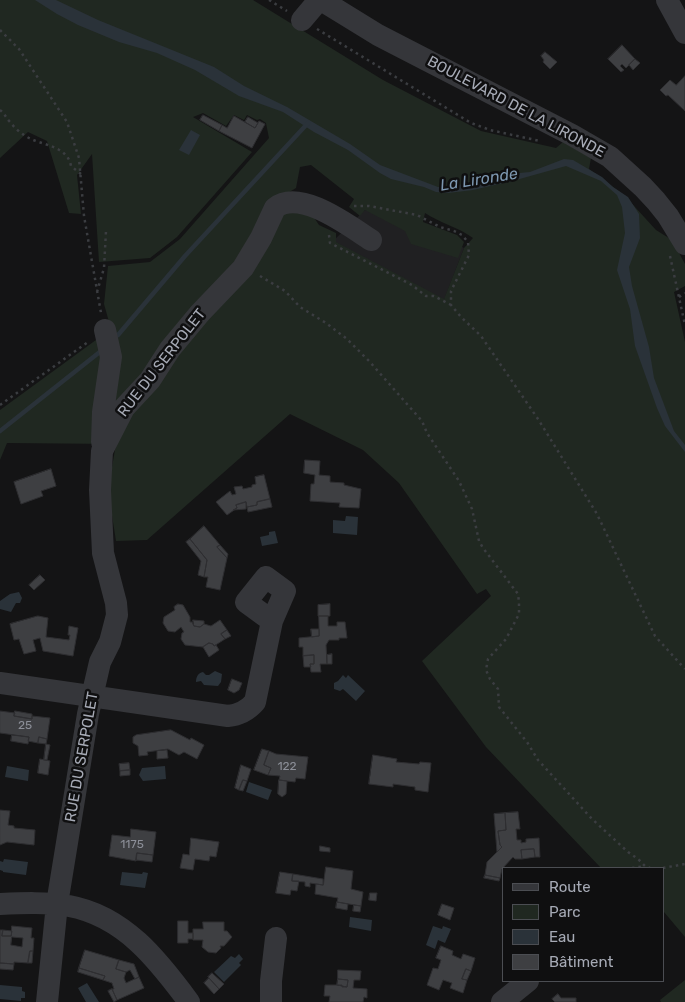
<!DOCTYPE html>
<meta charset="utf-8">
<style>
body{margin:0}
#map{position:relative;width:685px;height:1002px;overflow:hidden;background:#141415;font-family:Rubik,sans-serif}
canvas{display:block}
.legend{position:absolute;left:502px;top:867px;width:162px;height:115px;box-sizing:border-box;background:#0f0f10;border:1px solid #4b4d52;margin:0;padding:6px 9px;list-style:none;font-size:15px;color:#a6aab5}
.legend li{display:flex;align-items:center;gap:10px;height:25px}
.legend b{width:25px;border:1px solid #4b4d52}
</style>
<div id="map">
<canvas width="685" height="1002"></canvas>
<ul class="legend">
<li><b style="height:6px;background:#35363a"></b>Route</li>
<li><b style="height:14px;background:#202821"></b>Parc</li>
<li><b style="height:14px;background:#2a3239"></b>Eau</li>
<li><b style="height:14px;background:#3e3f42"></b>Bâtiment</li>
</ul>
</div>
<script>
const ctx = document.querySelector('canvas').getContext('2d');
ctx.lineJoin = 'round';
function fill(path, color) {
  ctx.fillStyle = color;
  ctx.fill(path, 'evenodd');
}
function stroke(path, color, width, dash) {
  ctx.strokeStyle = color;
  ctx.lineWidth = width;
  ctx.lineCap = dash ? 'butt' : 'round';
  ctx.setLineDash(dash || []);
  ctx.stroke(path);
}
function drawText(font, color, halo, rows, align = 'center') {
  ctx.font = font + ' Rubik,sans-serif';
  ctx.lineWidth = 5;
  ctx.setLineDash([]);
  ctx.textBaseline = 'middle';
  ctx.strokeStyle = halo;
  ctx.fillStyle = color;
  for (const [text, x, y, turn = 0] of rows) {
    ctx.save();
    ctx.translate(x, y);
    ctx.rotate((+turn || 0) * Math.PI / 180);
    ctx.textAlign = isNaN(turn) ? turn : align;
    if (halo) ctx.strokeText(text, 0, 0);
    ctx.fillText(text, 0, 0);
    ctx.restore();
  }
}
fill(new Path2D(`
 M365 210 417 222 464 248 444 300 333 241Z`), '#202022');
fill(new Path2D(`
 M0 0H253L383 80 481 131 556 148 563 142 591 158 589 169 624 195 656 230 672 240 685 264V286L674 292 685 342V937L664 912V868H601L486 747 422 661 491 596 486 589 477 594 399 483 363 450 290 414 147 540 116 541 108 490 116 444 7 443 0 460V410L111 329 104 304 108 266 150 262 180 239 269 138 266 123 260 119 257 120 247 115 244 120 234 115 226 126 203 113 193 117 252 152 177 237 150 258 99 262 92 154 77 175 81 214 69 213 47 141 28 132 0 158ZM311 165 354 199 349 207 360 216 365 210 405 231 411 244 458 258 464 242 457 235 423 222 425 213C440 223 458 227 473 238L464 248 444 299 336 242V233L319 225 311 213 276 200 296 188 300 167Z
 M685 980V1002H661L660 1000Z`), '#202821');
fill(new Path2D(`
 M35 0H56L98 20 214 67 244 86 287 107 350 144 380 165 438 187 475 183 509 174 530 172 564 159 573 160 602 177 613 187 628 197 639 214 640 238 629 267 632 286 649 347 654 378 674 431 685 445V452L665 426 657 408 635 346 630 309 617 270 625 233 622 207 617 195 601 181 566 166 516 180 473 190 448 193 436 192 424 187 391 179 380 173 348 150 314 132 283 112 239 96 195 70 157 53 119 42 78 25 57 14Z
 M191 130 200 135 189 155 179 150Z
 M346 516 358 517 357 535 333 533V520L345 521Z
 M275 531 278 543 262 546 260 537 269 535V532Z
 M19 592 22 598 20 603H16L11 612 0 609V601L10 594Z
 M215 671 222 674 221 682 218 686 204 685 201 681 196 682C196 677 198 673 203 672L206 675H209Z
 M343 675 346 678 348 675 365 691 356 701 343 689 340 691 334 689V683L338 681Z
 M7 766 29 770 28 781 5 777Z
 M165 766 166 779 143 781 139 775 142 768Z
 M249 782 272 790 268 800 246 792Z
 M4 859 28 862 26 875 3 872V871L0 870V861L3 862Z
 M122 872 142 874 143 872 148 873 145 888 120 885Z
 M350 917 372 920 371 931 349 927Z
 M433 926 442 929 443 926 451 929 445 943 438 940 435 949 426 945Z
 M239 954 243 959 239 963 241 965 224 982 214 972 231 956 235 958Z
 M87 983 99 1002H86L78 988Z
 M0 985 22 987V991L25 992V998H21V1001L0 999Z`), '#2a3239');
stroke(new Path2D(`
 M118 335 185 256 308 123
 M0 431 101 351`), '#2a3239', 4.5);
const building = new Path2D(`
 M622 45 635 59 626 68 622 64 620 66 624 70 621 72 608 59Z
 M545 52 557 62 550 69 543 62 544 60 541 56Z
 M635 59 640 63 633 70 629 65Z
 M685 76V111L668 95 666 96 660 90 670 80 676 85Z
 M203 115 222 125 219 131 200 120Z
 M234 116 255 128 259 121 265 124 252 148 219 131 222 125 227 128Z
 M248 117 258 123 255 128 245 122Z
 M305 460 320 461 319 475 330 476V482L344 483V485L361 489 359 508 339 507 340 503 310 501 311 484H314L315 475 304 473Z
 M51 469 56 486 41 491 43 496 21 504 14 482Z
 M264 475 270 499 257 502V505L247 507 246 502 236 505 237 508 227 515 216 502 230 491 232 495 236 494 234 487 242 486 243 489 252 487V485L256 484 255 477Z
 M270 499 272 507 248 512 247 507 257 505V502Z
 M246 502V509L233 510 237 508 236 505Z
 M204 526 220 545 217 547 227 558 220 590 206 587 208 577H204L207 560 190 539Z
 M190 539 207 560 204 577 198 575 201 561 186 542Z
 M220 545 228 554 227 558 217 547Z
 M40 575 45 580 34 590 29 585Z
 M178 604 183 605 190 617V622H192L194 626 200 627 204 624 211 626 220 620 227 630 221 634 225 639 214 646 213 644 209 643 203 647 185 645 181 639 182 633 184 632 181 627 175 632 168 631 163 623 164 617 175 610 174 607Z
 M330 604V616H318V605Z
 M38 616 48 618 46 637 69 640 70 635H68L69 626 78 628 73 656 43 651 40 638 33 640 36 651 24 654 19 639 14 640 10 624Z
 M319 616H328V626H337V622H345L347 638H339V640H329L326 645 327 664H320L321 672H311L310 664H314V655L303 656V647H299V638L319 636Z
 M193 620 204 621V624L200 627 194 626Z
 M311 629H319V636L312 637Z
 M227 630 231 636 225 639 221 634Z
 M209 643 213 644 214 646 216 645 219 650 209 657 203 647Z
 M332 654V664H327V655Z
 M314 655V664H310L311 667H304L303 656Z
 M232 679 242 683 239 690 234 693 228 690Z
 M0 711 15 713 14 716 32 719V716L50 718 47 739 39 737 38 743 28 741 29 737 0 733Z
 M15 711 32 714V719L14 716Z
 M171 730 190 740 191 738 204 745 197 759 184 752 179 755 168 749 147 752 148 755 139 756 138 746 133 743V737L136 735Z
 M12 735 29 737 28 744 11 741Z
 M39 737 47 739 46 744 38 743Z
 M46 744 50 745 47 760H44Z
 M262 749 269 751 264 765 271 768 268 775 254 770Z
 M167 750 168 758 157 759V751Z
 M269 751 276 754 308 757 305 779 296 778 295 782 279 780 280 776 268 775 271 768 264 765Z
 M373 755 397 759 396 762 419 764 420 762 431 763 428 792 415 790V787L393 784V787L369 784Z
 M40 759 50 761 48 775 38 773Z
 M129 763 130 770 120 771 119 764Z
 M241 765 251 769 247 781 243 780 239 790 235 788Z
 M130 770V775L120 776V771Z
 M243 780 247 781 243 791 239 790Z
 M279 780 287 781 286 794 282 797 278 794Z
 M0 810 10 811 8 825 14 826V828L35 830 34 845 7 842 0 845Z
 M518 812 520 829H516L517 840H521V843L526 842V839L539 838 540 857H535L534 849 521 850 522 859H515L513 857 502 869 500 878 485 875 487 862 502 847 500 845 498 831 506 830 505 813Z
 M505 813 506 830 498 831 500 845 502 847 497 852 494 814Z
 M131 829 156 832 153 855 137 853 136 861 109 856 112 835 130 837Z
 M191 838 219 842 216 857 210 856 209 861 195 859 193 870 180 868 183 854 189 855Z
 M320 846 330 848V852L320 851Z
 M534 849 535 857 522 859 521 850Z
 M137 853 153 855 152 862 136 860Z
 M326 867 353 871 351 889 363 892 361 906 337 902 338 898 315 894 316 884 323 885Z
 M280 872 293 874 292 881H299L297 891 291 890 290 895 276 893Z
 M293 874 323 879V885L310 883V887L305 886V882L292 881Z
 M485 875 500 878 499 881 484 878Z
 M370 893H377L376 901 369 900Z
 M337 902 348 904 347 910 336 908Z
 M442 904 454 908 450 920 438 915Z
 M354 905 361 906 360 912 353 911Z
 M178 921H188V933H193V939H188V943H178Z
 M203 922H224V931H227L232 937 224 946H220L221 948 216 953 208 952 202 947 203 940H193V929H203Z
 M12 926 32 928 31 938H34L33 951H30L28 963 14 962V964L0 963V930H3L2 936H11ZM12 937 23 938 22 947 11 945Z
 M3 930 12 931 11 936H2Z
 M441 946 453 951 452 955 461 959 463 954 475 958 471 971 466 969 462 979 467 980 463 993 450 988 452 983 443 980 439 990 427 985 433 968 438 969 441 960 436 958Z
 M85 950 119 960 116 969 126 972 124 978 126 983 139 977 144 988 117 1000 112 989H114L112 983 103 980 105 976 79 968Z
 M30 951H33L32 963H28Z
 M119 960 134 964 139 977 135 979 130 970 126 972 116 969Z
 M0 963 14 964 13 970 0 969Z
 M79 968 105 976 103 980 78 972Z
 M466 969 471 971 467 980 462 979Z
 M338 970 361 971 360 980H354L353 988 367 989V998L364 997 363 1002H329L330 996H324L325 985H342V987H347L348 980 338 979Z
 M212 973 224 984 219 989 208 977Z
 M209 978 219 989 214 994 204 983Z
 M338 979 348 980 347 987 337 985Z
 M112 989 117 1000 114 1002 108 991Z
 M558 994 561 998H576V1002H555L552 999Z`);
fill(building, '#3e3f42');
stroke(building, '#2e2e31', 1);
stroke(new Path2D(`
 M269 0 287 11
 M317 29 471 123 490 130 540 141
 M0 30 19 49 67 122 79 158 84 216 101 313
 M0 110C5 114 6 118 10 122 14 127 19 132 24 135 39 146 67 144 71 166L81 174
 M354 206H369L417 215 440 227 454 231 462 235 468 242 469 255 451 291V305L461 317 481 336 538 419 597 514 655 636 685 669
 M329 235 330 243 412 285 426 296H434L451 305
 M670 256 685 325
 M260 276 285 291 300 307 326 323 347 339 369 361 422 421 427 433 459 481 472 509 479 541 483 548 518 594 519 602V614L506 639 488 659 486 670 490 679 498 689 499 707 527 742 538 760 592 819 628 852 638 859 645 866 650 868
 M97 292 104 268 106 231
 M679 297 685 293
 M0 405 88 342
 M632 868 645 866
 M663 868 685 864`), '#3b3d41', 2.5, [2.5, 4]);
stroke(new Path2D(`
 M321 0 378 35 572 135 610 157 643 187 656 201 668 216 685 244
 M667 0 685 33
 M302 20 319 0
 M102 442 103 412 111 357 105 330
 M0 683 228 716C239 715 248 710 255 702L272 621 285 591 266 577 246 602 272 621
 M0 904C23 903 47 902 69 906 124 916 158 960 189 1002
 M47 1002 57 904 88 714 100 662 110 642 117 615 116 603 103 553 100 490 102 451 124 408 150 380 170 349 200 313 243 268 261 238 275 208C300 188 349 226 371 240
 M271 1002V981L276 938
 M502 1002 528 981`), '#35363a', 22);
drawText('12px', '#8c8f98', null, [
 ["25",25,726],
 ["122",287,767],
 ["1175",132,845]
]);
drawText('15px', '#a6aab5', '#0f0f10', [
 ["BOULEVARD DE LA LIRONDE",516,107,28],
 ["RUE DU SERPOLET",162,363,-52],
 ["RUE DU SERPOLET",82,757,-80]
]);
drawText('italic 16px', '#7d97b0', '#0f0f10', [
 ["La Lironde",479,180,-9]
]);
</script>
